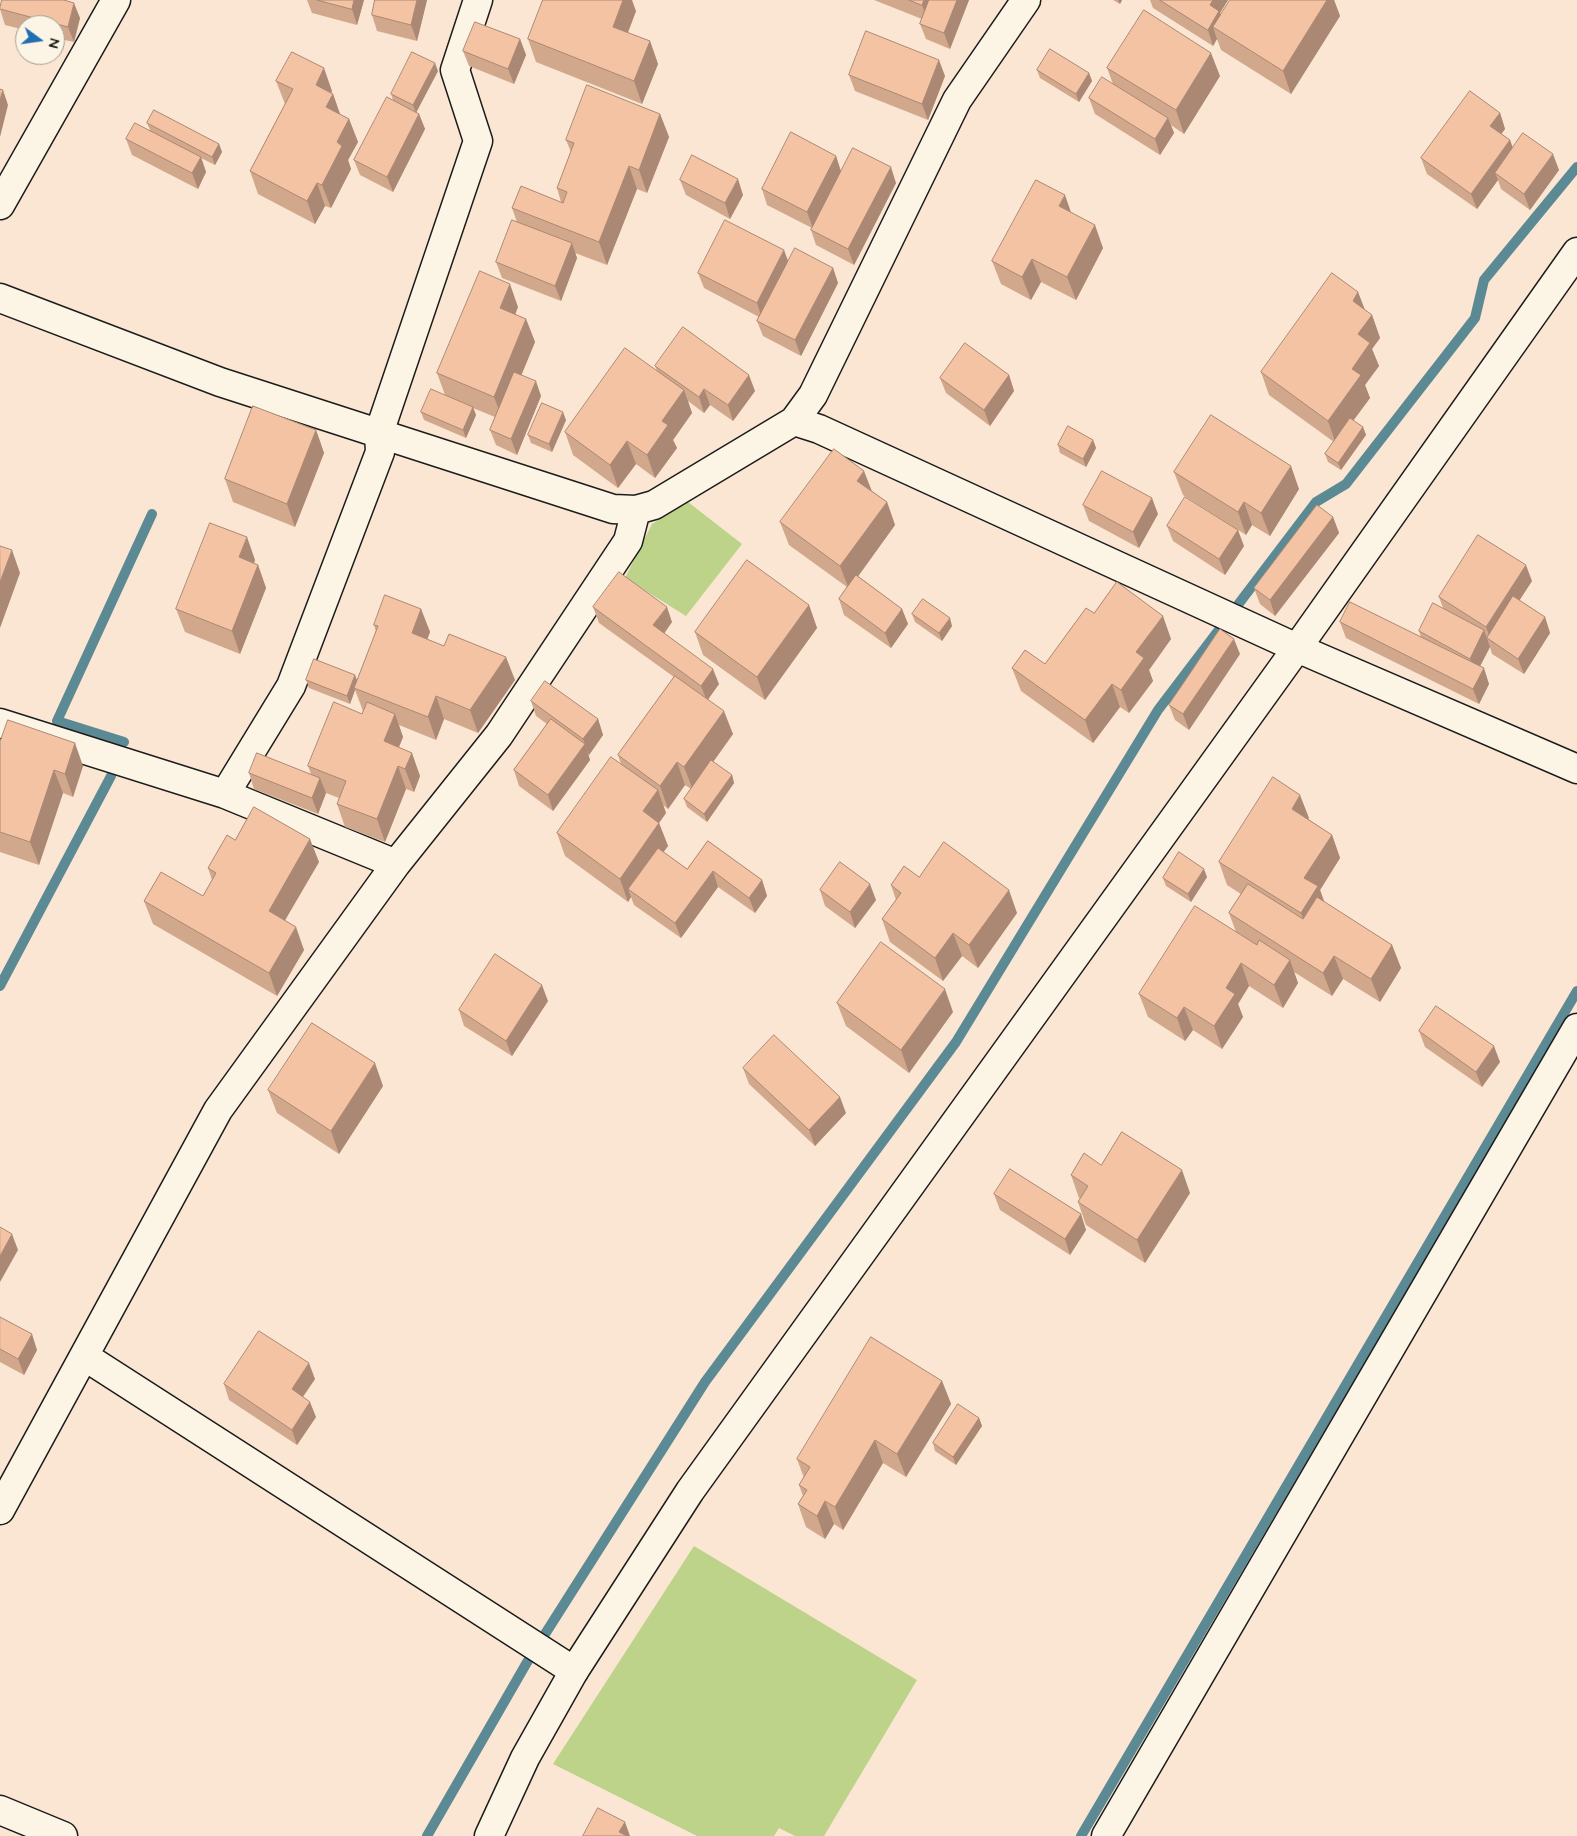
<!DOCTYPE html>
<style>
body{margin:0}
#map{position:relative;width:1577px;height:1836px;overflow:hidden;background:#fae6d2;font-family:"Architects Daughter",sans-serif}
canvas{display:block}
.north{position:absolute;left:15px;top:15px;width:50px;height:50px;box-sizing:border-box;background:#fcf5e5;border:1px solid #a29e95;border-radius:50%;rotate:104deg;font-size:14px;font-weight:700;line-height:20px;text-align:center;color:#1c1c1c}
.north::after{content:'';display:block;margin:auto;width:18px;height:22px;background:#1f6fb2;clip-path:polygon(50% 0,100% 100%,50% 72%,0 100%)}
</style>
<div id="map">
<canvas width="1577" height="1836"></canvas>
<div class="north">N</div>
</div>
<script>
const ctx = document.querySelector('canvas').getContext('2d');
ctx.lineJoin = 'round';
function fill(path, color) {
  ctx.fillStyle = color;
  ctx.fill(path, 'evenodd');
}
function stroke(path, color, width, dash) {
  ctx.strokeStyle = color;
  ctx.lineWidth = width;
  ctx.lineCap = dash ? 'butt' : 'round';
  ctx.setLineDash(dash || []);
  ctx.stroke(path);
}
fill(new Path2D(`
 M688 502 742 544 686 616 625 578 652 524Z
 M694 1546 917 1680 824 1836H795L779 1828 774 1836H697L553 1764Z`), '#bdd389');
stroke(new Path2D(`
 M124 742 57 721 152 514
 M0 986 111 776
 M427 1836 526 1664 705 1382 956 1042 1158 710 1316 502 1346 484 1475 318 1484 280 1577 167
 M1081 1836 1577 991`), '#5c8a94', 10);
const street = new Path2D(`
 M0 205 116 0
 M0 298 220 382 613 509 636 510 654 505 794 421 813 395 957 100 1026 0
 M794 421 819 429 1297 648 1577 769
 M0 723 225 794 396 864
 M225 794 291 686 380 452 379 433 478 141 455 70 478 0
 M84 1356 574 1671
 M0 1510 218 1110 396 864 499 735 628 541 636 510
 M0 1810 63 1836
 M1106 1836 1577 1028`);
const secondary = new Path2D(`
 M489 1836 525 1758 574 1671 690 1491 1297 648 1577 252`);
stroke(street, '#1c1c1c', 31);
stroke(secondary, '#1c1c1c', 31);
stroke(street, '#fcf5e5', 28);
stroke(secondary, '#fcf5e5', 28);
fill(new Path2D(`
 M307 0H364L357 25 312 13Z
 M375 0H427L417 41 377 31 372 15Z
 M874 0H969L950 49 926 39 920 24 922 19Z
 M1113 0H1122L1120 4Z
 M1150 0H1228L1220 13 1221 15 1230 0H1334L1340 16 1291 94 1221 50 1217 39 1213 46 1153 8Z
 M0 9 80 18 74 42 55 38V25H25V30L5 25Z
 M636 11 628 33 650 41 658 64 642 104 536 62 528 39Z
 M520 39 526 55 514 84 469 66 463 51Z
 M1107 68 1220 76 1184 134 1171 125 1174 133 1160 155 1095 114 1089 98 1113 84Z
 M1037 70 1089 73 1092 81 1079 102 1040 78Z
 M438 71 416 112 419 114 425 129 393 192 360 175 354 160 393 100 391 94Z
 M849 75 945 76 928 120 855 91Z
 M276 81 332 91 331 93 333 94 340 114 349 119 358 142 348 160 351 169 331 208 325 206 315 224 258 194 250 171 285 104Z
 M1500 113 1505 129 1501 134 1510 140 1513 148 1559 170 1530 210 1501 189 1498 180 1477 209 1427 174 1421 158Z
 M660 114 669 137 647 193 637 189 607 265 575 253 577 258 561 301 502 278 496 262 517 222 512 208 561 202 557 188 571 152 566 140Z
 M147 123 219 144 222 152 215 165 201 158 206 172 198 189 132 155 126 139 150 130Z
 M836 156 841 171 896 183 854 265 816 245 811 230 812 228 767 205 762 189Z
 M680 180 743 195 730 219 686 195Z
 M1071 212 1103 248 1076 300 1041 282 1031 300 1001 284 992 261Z
 M788 261 833 268 838 283 801 356 763 336 757 321 759 317 704 288 698 273Z
 M1358 292 1364 309 1372 315 1380 338 1372 349 1379 366 1365 385 1370 398 1353 421 1363 427 1366 435 1341 470 1328 462 1325 454 1334 442 1269 395 1261 372Z
 M518 307 515 314 526 319 535 342 521 375 541 396 517 455 496 445 490 430 495 417 473 408 476 415 466 438 424 420 421 412 445 395 437 373Z
 M655 366 755 391 733 421 710 405 704 413 688 401 692 413 673 440 677 448 655 478 636 464 618 488 573 455 565 432 657 371Z
 M1009 375 1014 391 990 426 946 393 940 378Z
 M566 420 552 452 531 443 528 435Z
 M316 430 324 453 295 527 233 502 225 479Z
 M1093 440 1096 448 1086 467 1060 453 1058 445Z
 M1174 472 1299 489 1270 536 1252 525 1246 535 1183 495Z
 M872 491 887 502 895 525 858 576 902 609 908 624 891 648 844 615 839 599 847 587 789 545 780 522Z
 M1083 505 1158 514 1139 548 1089 521Z
 M1333 517 1339 533 1275 616 1260 604 1254 588Z
 M1167 526 1244 546 1225 575 1173 541Z
 M255 560 254 563 258 565 266 588 240 654 185 632 176 609Z
 M1532 581 1519 600 1545 617 1550 633 1524 674 1492 654 1490 647 1480 666 1489 684 1479 704 1346 638 1340 622 1421 637 1419 631 1443 608 1439 597Z
 M809 605 817 628 765 700 703 655 695 632Z
 M593 607 672 622 664 633 719 684 708 699 733 734 713 762 732 775 734 783 707 822 687 807 684 799 691 789 685 785 668 809 663 805 666 813 659 823 668 846 663 852 687 869 708 841 762 880 767 896 755 913 718 887 681 938 634 905 631 897 628 902 565 856 557 833 621 764 618 755 674 677 599 623Z
 M421 609 430 632 427 639 515 680 478 733 444 719 436 740 399 725 403 737 399 747 420 776 414 792 406 789 385 842 345 827 337 804 339 798 326 793 318 814 254 789 249 773 311 774 308 766 362 714 363 711 355 690 350 704 309 688 306 680 355 675 357 681 376 632 374 625Z
 M1094 613 1171 639 1149 670 1153 681 1129 713 1120 707 1093 743 1021 691 1012 668 1045 664Z
 M912 614 952 626 942 641 915 622Z
 M1240 654 1189 730 1175 720 1169 705Z
 M531 701 598 719 603 735 589 755 588 754 590 760 553 811 519 786 514 770 547 724 536 716Z
 M0 742 83 766 73 797 63 793 39 865 0 852Z
 M1309 818 1308 819 1332 835 1340 858 1320 890 1324 902 1392 945 1401 968 1380 1002 1343 979 1332 996 1294 972 1298 983 1283 1008 1249 986 1238 1004 1243 1017 1222 1049 1193 1030 1185 1041 1148 1017 1139 994 1236 932 1229 913 1241 894 1227 885 1219 862Z
 M235 840 319 862 285 920 304 950 277 996 153 924 144 901 203 896 212 880 208 868Z
 M919 877 1017 913 978 968 962 956 943 981 890 942 882 919 896 900 891 885Z
 M1207 877 1191 902 1166 886 1163 878Z
 M820 890 876 900 855 928 825 906Z
 M548 1001 512 1056 464 1026 459 1010Z
 M837 1003 953 1012 909 1073 846 1026Z
 M1419 1031 1500 1062 1482 1087 1425 1047Z
 M743 1068 846 1113 815 1146 749 1084Z
 M383 1086 339 1154 277 1113 268 1090Z
 M1101 1165 1190 1193 1145 1263 1086 1225 1078 1202 1080 1198H1079L1071 1175Z
 M994 1194 1086 1230 1070 1255 1000 1210Z
 M0 1317 37 1350 24 1375 0 1362Z
 M315 1379 303 1397 316 1417 297 1445 229 1400 224 1384Z
 M942 1381 951 1404 906 1477 883 1463 843 1530 834 1524 825 1539 806 1527 798 1504 803 1496 799 1485 804 1478 797 1459Z
 M979 1418 982 1426 956 1465 935 1451 933 1443Z`), '#d2a88d');
fill(new Path2D(`
 M354 0H364L357 25 352 9Z
 M417 0H427L417 41 411 25Z
 M623 0H632L636 11 621 50 613 27Z
 M924 0H936L928 21 922 5Z
 M957 0H969L950 49 944 33Z
 M1118 0H1122L1120 4Z
 M1213 0H1228L1220 13 1225 26 1213 27 1217 39 1213 46 1208 30 1210 5Z
 M1327 0H1334L1340 16 1291 94 1283 71Z
 M74 3 80 18 74 42 68 27Z
 M520 39 526 55 514 84 508 69Z
 M650 41 658 64 642 104 634 81Z
 M1211 53 1220 76 1184 134 1176 110Z
 M939 60 945 76 928 120 922 104Z
 M435 63 438 71 416 113 413 105Z
 M324 68 332 91 324 108 316 85Z
 M1089 73 1092 81 1079 102 1076 94Z
 M3 90 8 105 0 137V100Z
 M333 94 341 117 326 107Z
 M1500 113 1505 129 1496 141 1490 126Z
 M419 114 425 129 393 192 387 177Z
 M660 114 669 137 647 193 639 170Z
 M1168 118 1174 133 1160 155 1155 139Z
 M349 119 358 142 348 160 351 169 331 208 322 185 337 142Z
 M1510 140 1515 155 1495 173 1498 180 1477 209 1471 194Z
 M219 144 222 152 215 165 212 157Z
 M1553 154 1559 170 1530 210 1524 194Z
 M836 156 841 172 813 228 807 212Z
 M201 157 206 172 198 189 192 173Z
 M629 166 637 189 607 265 599 242Z
 M891 167 896 183 854 265 848 249Z
 M738 179 743 195 730 219 725 203Z
 M317 183 325 206 315 224 307 201Z
 M1065 195 1073 218 1059 206Z
 M1095 225 1103 248 1076 300 1067 277Z
 M572 243 577 258 561 301 555 286Z
 M784 250 790 266 762 319 757 303Z
 M1032 259 1041 282 1031 300 1022 277Z
 M833 268 838 283 801 356 795 340Z
 M510 284 518 307 509 331 500 308Z
 M1358 292 1367 315 1353 301Z
 M1372 315 1380 338 1372 349 1379 366 1365 385 1370 398 1336 444 1328 421 1352 369 1358 334Z
 M526 319 535 342 503 420 494 397Z
 M749 375 755 391 733 421 728 405Z
 M1009 375 1014 391 990 426 984 410Z
 M536 381 541 396 517 455 511 439Z
 M704 389 710 405 704 413 699 397Z
 M684 390 692 413 673 440 677 448 655 478 647 455 662 421Z
 M473 407 476 415 466 438 463 430Z
 M563 412 566 420 552 452 549 444Z
 M1363 427 1366 435 1341 470 1338 463Z
 M316 430 324 453 295 527 287 504Z
 M1093 440 1096 448 1086 467 1083 459Z
 M627 441 636 464 618 488 610 465Z
 M1291 466 1299 489 1270 536 1261 513Z
 M864 471 873 494 857 481Z
 M1152 498 1158 514 1139 548 1133 532Z
 M887 502 895 525 849 589 840 566Z
 M1244 502 1252 525 1246 535 1238 512Z
 M1333 517 1339 533 1275 616 1270 600Z
 M1238 530 1244 546 1225 575 1219 559Z
 M247 537 255 560 248 580 239 557Z
 M12 550 20 573 0 628V582Z
 M258 565 266 588 240 654 232 631Z
 M1526 565 1532 581 1492 643 1486 627Z
 M809 605 817 628 765 700 757 677Z
 M667 607 672 622 659 641 653 625Z
 M421 609 430 632 421 656 412 633Z
 M902 609 908 624 891 648 885 633Z
 M1163 616 1171 639 1149 670 1153 681 1129 713 1121 690 1136 652Z
 M1545 617 1550 633 1524 674 1518 659Z
 M950 618 952 626 942 641 939 633Z
 M1484 630 1490 647 1476 674 1470 659Z
 M1234 639 1240 654 1189 730 1183 714Z
 M506 657 515 680 478 733 470 710Z
 M1484 668 1489 684 1479 704 1473 689Z
 M713 669 719 684 707 701 701 686Z
 M355 675 358 683 354 688 355 690 350 704 347 696Z
 M1112 684 1120 707 1093 743 1085 720Z
 M436 696 444 719 436 740 428 717Z
 M724 711 733 734 693 790 684 767Z
 M395 714 403 737 392 764 384 741Z
 M598 719 603 735 589 755 583 739Z
 M75 743 83 766 73 797 65 774Z
 M585 744 590 760 553 811 548 795Z
 M412 753 420 776 414 792 405 769Z
 M677 762 685 785 668 809 660 786Z
 M398 766 406 789 385 842 377 819Z
 M54 770 63 793 39 865 30 842Z
 M732 775 734 783 707 822 704 814Z
 M320 778 326 793 318 814 312 798Z
 M658 790 666 813 651 834 643 811Z
 M1300 795 1309 818 1300 832 1292 809Z
 M659 823 668 846 634 893 628 889 631 897 628 902 620 879Z
 M1332 835 1340 858 1320 890 1327 909 1309 936 1301 913 1304 878Z
 M310 839 319 862 277 934 269 911Z
 M1204 869 1207 877 1191 902 1188 894Z
 M713 871 718 887 681 938 675 923Z
 M762 880 767 896 755 913 749 898Z
 M870 884 876 900 855 928 850 912Z
 M1009 890 1017 913 978 968 969 945Z
 M296 927 304 950 277 996 269 973Z
 M953 933 962 956 943 981 935 958Z
 M1392 945 1401 968 1380 1002 1371 979Z
 M1334 956 1343 979 1332 996 1323 973Z
 M1290 960 1298 983 1283 1008 1274 985Z
 M1241 963 1249 986 1238 1004 1243 1017 1222 1049 1214 1026 1226 988Z
 M542 985 548 1001 512 1056 506 1041Z
 M945 989 953 1012 909 1073 901 1050Z
 M1184 1007 1193 1030 1185 1041 1177 1018Z
 M1494 1046 1500 1062 1482 1087 1476 1072Z
 M375 1063 383 1086 339 1154 331 1131Z
 M840 1097 846 1113 815 1146 809 1130Z
 M1182 1170 1190 1193 1145 1263 1137 1240Z
 M1081 1214 1086 1230 1070 1255 1065 1239Z
 M12 1234 18 1250 0 1282V1256Z
 M32 1334 37 1350 24 1375 18 1359Z
 M309 1363 315 1379 297 1405 292 1389Z
 M942 1381 951 1404 906 1477 897 1454Z
 M310 1402 316 1417 297 1445 292 1430Z
 M979 1418 982 1426 956 1465 953 1457Z
 M875 1440 883 1463 843 1530 835 1507Z
 M825 1501 834 1524 825 1539 817 1516Z
 M625 1822 630 1836H621L619 1832Z`), '#ab8873');
const building = new Path2D(`
 M2 0H64L74 3 68 27 0 9Z
 M317 0H354L352 9Z
 M375 0H417L411 25 372 15Z
 M543 0H623L613 27 650 41 634 81 528 39Z
 M909 0H924L922 5Z
 M929 0H957L944 33 920 24Z
 M1160 0H1213L1210 5 1219 11 1208 30Z
 M1230 0H1327L1283 71 1213 27Z
 M1144 10 1211 53 1176 110 1107 68Z
 M475 22 520 39 508 69 463 51Z
 M866 31 939 60 922 104 849 75Z
 M1050 49 1089 73 1076 94 1037 70Z
 M292 52 324 68 316 85 333 94 326 107 349 119 337 142 342 146 322 185 317 183 307 201 250 171 293 89 276 81Z
 M412 52 435 63 413 105 391 94Z
 M1102 77 1168 118 1155 139 1089 98Z
 M587 85 660 114 639 170 629 166 599 242 512 208 521 186 563 203 567 192 557 188 574 143 566 140Z
 M0 89 3 90 0 100Z
 M1470 91 1500 113 1490 126 1510 140 1471 194 1421 158Z
 M387 97 419 114 387 177 354 160Z
 M154 110 219 144 212 157 147 123Z
 M135 123 201 157 192 173 126 139Z
 M791 132 836 156 807 212 762 189Z
 M1523 133 1553 154 1524 194 1495 173Z
 M853 148 891 167 848 249 811 230Z
 M692 155 738 179 725 203 680 180Z
 M1036 180 1065 195 1059 206 1095 225 1067 277 1032 259 1022 277 992 261Z
 M512 220 572 243 555 286 496 262Z
 M725 220 784 250 757 303 698 273Z
 M795 248 833 268 795 340 757 321Z
 M480 271 510 284 500 308 526 319 494 397 437 373Z
 M1332 273 1358 292 1353 301 1372 315 1358 334 1370 343 1352 369 1361 375 1328 421 1261 372Z
 M683 327 749 375 728 405 704 389 699 397 655 366Z
 M965 343 1009 375 984 410 940 378Z
 M625 348 684 390 662 421 668 425 647 455 627 441 610 465 565 432Z
 M514 372 536 381 511 439 490 430Z
 M431 389 473 407 463 430 421 412Z
 M542 403 563 412 549 444 528 435Z
 M253 406 316 430 287 504 225 479Z
 M1211 415 1291 466 1261 513 1244 502 1238 512 1174 472Z
 M1350 418 1363 427 1338 463 1325 454Z
 M1068 426 1093 440 1083 459 1058 445Z
 M834 449 864 471 857 481 887 502 840 566 780 522Z
 M1102 471 1152 498 1133 532 1083 505Z
 M1185 497 1238 530 1219 559 1167 526Z
 M1317 505 1333 517 1270 600 1254 588Z
 M210 523 247 537 239 557 258 565 232 631 176 609Z
 M1478 535 1526 565 1486 627 1439 597Z
 M0 546 12 550 0 582Z
 M747 560 809 605 757 677 695 632Z
 M619 572 667 607 653 625 713 669 701 686 593 607Z
 M856 575 902 609 885 633 839 599Z
 M1117 582 1163 616 1136 652 1144 658 1121 690 1112 684 1085 720 1012 668 1025 650 1045 664 1086 608 1094 613Z
 M385 595 421 609 412 633 444 646 449 634 506 657 470 710 436 696 428 717 354 688 378 626 374 625Z
 M1513 596 1545 617 1518 659 1487 638Z
 M923 599 950 618 939 633 912 614Z
 M1350 602 1484 668 1473 689 1340 622Z
 M1433 603 1484 630 1470 659 1419 631Z
 M1220 629 1234 639 1183 714 1169 705Z
 M314 659 355 675 347 696 306 680Z
 M675 676 724 711 684 767 677 762 660 786 618 755Z
 M545 681 598 719 583 739 531 701Z
 M334 702 362 714 367 702 395 714 384 741 412 753 405 769 398 766 377 819 337 804 346 781 308 766Z
 M551 719 585 744 548 795 514 770Z
 M8 720 75 743 65 774 54 770 30 842 0 832V742Z
 M257 753 320 778 312 798 249 773Z
 M611 757 658 790 643 811 659 823 620 879 557 833Z
 M711 760 732 775 704 814 684 799Z
 M1273 777 1300 795 1292 809 1332 835 1304 878 1318 886 1301 913 1219 862Z
 M254 807 310 839 269 911 296 927 269 973 144 901 161 872 203 896 216 873 208 868 227 835 235 840Z
 M708 841 762 880 749 898 713 871 675 923 628 889 658 848 687 869Z
 M944 842 1009 890 969 945 953 933 935 958 882 919 901 893 891 885 904 866 919 877Z
 M1179 852 1204 869 1188 894 1163 878Z
 M840 862 870 884 850 912 820 890Z
 M1248 884 1303 919 1317 897 1392 945 1371 979 1334 956 1323 973 1229 913Z
 M1195 906 1257 945 1259 940 1290 960 1274 985 1241 963 1226 988 1235 994 1214 1026 1184 1007 1177 1018 1139 994Z
 M881 942 945 989 901 1050 837 1003Z
 M495 954 542 985 506 1041 459 1010Z
 M1436 1006 1494 1046 1476 1072 1419 1031Z
 M312 1023 375 1063 331 1131 268 1090Z
 M774 1035 840 1097 809 1130 743 1068Z
 M1122 1132 1182 1170 1137 1240 1078 1202 1088 1186 1071 1175 1084 1153 1101 1165Z
 M1010 1169 1081 1214 1065 1239 994 1194Z
 M0 1227 12 1234 0 1256Z
 M0 1317 32 1334 18 1359 0 1349Z
 M259 1331 309 1363 292 1389 310 1402 292 1430 224 1384Z
 M871 1337 942 1381 897 1454 875 1440 835 1507 825 1501 817 1516 798 1504 807 1490 799 1485 810 1467 797 1459Z
 M958 1404 979 1418 953 1457 933 1443Z
 M598 1808 625 1822 619 1832 627 1836H583Z`);
fill(building, '#f4c3a4');
stroke(building, '#ab8873', 1);
</script>
